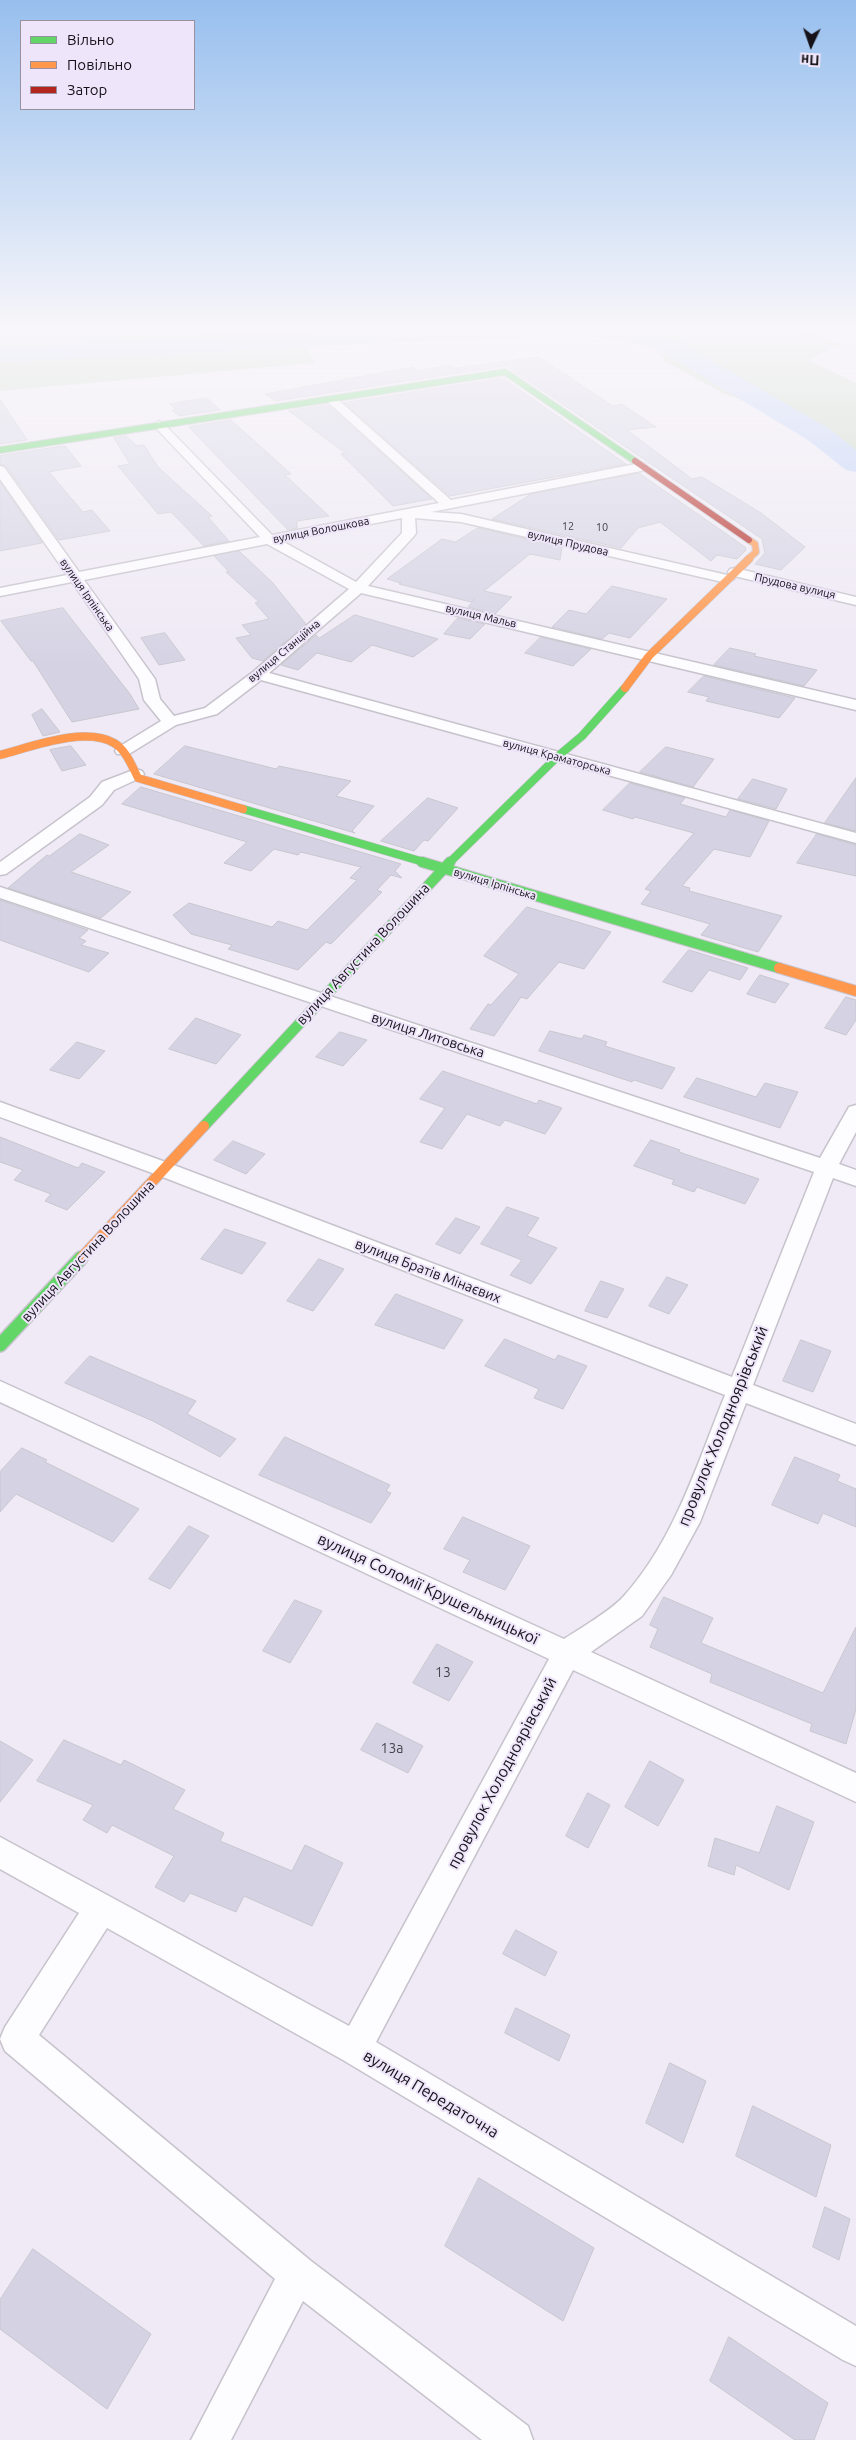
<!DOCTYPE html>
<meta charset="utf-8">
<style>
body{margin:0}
#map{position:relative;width:856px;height:2440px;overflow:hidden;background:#efeaf5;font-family:Ubuntu,sans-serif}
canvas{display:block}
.legend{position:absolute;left:20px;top:20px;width:175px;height:90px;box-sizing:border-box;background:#efe5fa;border:1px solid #9891a0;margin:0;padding:6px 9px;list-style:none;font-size:15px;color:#161219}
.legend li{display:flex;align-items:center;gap:10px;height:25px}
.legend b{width:25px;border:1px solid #9891a0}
.north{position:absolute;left:786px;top:20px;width:50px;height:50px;-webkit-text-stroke:4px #efe5fa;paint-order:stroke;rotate:183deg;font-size:14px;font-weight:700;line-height:20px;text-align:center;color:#161219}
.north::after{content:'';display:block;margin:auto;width:18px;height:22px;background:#161219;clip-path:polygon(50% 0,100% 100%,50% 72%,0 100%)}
</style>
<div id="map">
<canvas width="856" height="2440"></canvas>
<ul class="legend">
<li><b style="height:6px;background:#63d668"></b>Вільно</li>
<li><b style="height:6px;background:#ff974d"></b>Повільно</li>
<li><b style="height:6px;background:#b3261e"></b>Затор</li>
</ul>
<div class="north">Пн</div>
</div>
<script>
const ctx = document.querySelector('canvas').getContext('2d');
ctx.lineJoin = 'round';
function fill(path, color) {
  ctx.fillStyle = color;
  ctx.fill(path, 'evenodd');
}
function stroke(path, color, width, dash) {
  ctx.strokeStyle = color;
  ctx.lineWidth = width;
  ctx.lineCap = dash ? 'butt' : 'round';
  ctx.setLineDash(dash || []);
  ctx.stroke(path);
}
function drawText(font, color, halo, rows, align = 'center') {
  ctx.font = font + ' Ubuntu,sans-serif';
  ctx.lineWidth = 4;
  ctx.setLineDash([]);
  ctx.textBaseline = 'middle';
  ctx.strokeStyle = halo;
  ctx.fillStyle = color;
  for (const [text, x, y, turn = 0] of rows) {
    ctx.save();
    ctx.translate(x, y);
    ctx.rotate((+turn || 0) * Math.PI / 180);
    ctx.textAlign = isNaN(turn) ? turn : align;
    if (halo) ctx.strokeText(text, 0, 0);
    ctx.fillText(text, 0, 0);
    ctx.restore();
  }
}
fill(new Path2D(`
 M0 327H207V332L310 330V327H795L843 344 808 360 856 383V454L829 433 723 393 664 361 656 349 600 337 306 344 314 363 0 391Z`), '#c7d6c0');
fill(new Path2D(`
 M425 327H624L674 339 828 428 856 450V472L846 470 808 440 657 349 623 341 571 334 0 362V348Z`), '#bed0f8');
const building = new Path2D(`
 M539 357 613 406 622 404 656 427 627 430 692 479 702 477 761 513 805 547 781 570 755 564 765 553 762 539 506 366 276 401 265 394 413 367 418 371 450 365 454 368Z
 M503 378 626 464 450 496 344 403Z
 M207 398 220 410 179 416 172 410 176 409 170 404Z
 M0 399 27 440 0 444Z
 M328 405 432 499 393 506 341 454 345 453 289 411Z
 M231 420 291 474 285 475 329 516 297 521V528L288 530 189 427Z
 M126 436 137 446 144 445 158 467 212 516 208 517 229 541 204 546 171 512 158 514 118 466 130 464 114 438Z
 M65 446 81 466 49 472 83 512 92 510 110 531 59 540 6 466 0 464V456Z
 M639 473 745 547 746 550 737 559 717 555 711 561 660 522 638 528 621 548 492 519 531 494Z
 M0 482 42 543 0 551Z
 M478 528 562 547 560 560 530 554 484 591 512 597 495 614 468 607 475 599 471 602 399 584 401 583 387 579 442 539 455 542Z
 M239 551 272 582 306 624 263 661 252 658 236 638 251 635 242 625 269 619 255 603 259 602 226 572H229L214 556Z
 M612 586 667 599 630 638 609 633 602 639 552 627 569 610 586 614Z
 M63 608 130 694 139 709 72 722 33 661H31L1 621Z
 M355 615 438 639 413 657 372 645 351 662 317 653 298 670 281 665 316 635 319 638Z
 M458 618 485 624 470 639 444 634Z
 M165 633 185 660 159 665 141 638Z
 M541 637 591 649 573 666 525 653Z
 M730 648 756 654 754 656 817 670 804 686 714 665Z
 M704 676 795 698 779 718 706 701 709 697 688 692Z
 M42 709 60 732 43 736 32 715Z
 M71 746 86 765 62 771 50 750Z
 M185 746 276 769 279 766 351 781 336 796 374 806 352 831 355 833 154 774Z
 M666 747 714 759 693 787 640 772Z
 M856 778V831L825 823Z
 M753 779 787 789 776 809 738 799Z
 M630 783 685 798 680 804 726 817 730 810 769 821 750 857 714 849 682 886 690 888 689 891 782 916 758 952 701 935 710 924 641 904 651 891 645 889 694 833 635 817 633 819 603 810Z
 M141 787 401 864 395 871 402 878 391 875 377 890 382 892 331 944 326 942 298 970 228 949 232 945 191 934 173 915 189 903 272 927 278 921 307 930 357 880 350 878 361 867 301 852 298 855 274 849 251 871 224 863 247 842 122 804Z
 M428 798 458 808 428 841 424 840 414 851 381 841Z
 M80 834 109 845 71 872 131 892 101 918 8 888 47 855 49 856Z
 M817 834 856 845V876L797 863Z
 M0 900 88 930 79 938 86 941 81 945 109 953 89 972 0 940Z
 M527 907 611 932 584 969 559 962 527 999 521 997 494 1036 470 1029 488 1004 491 1005 519 974 484 956Z
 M689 950 748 968 740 980 709 970 692 992 663 982Z
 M760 975 789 984 775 1003 747 994Z
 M846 997 856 1000V1020L846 1035 825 1028Z
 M196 1018 241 1035 216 1064 169 1049Z
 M550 1031 582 1039 584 1035 607 1042 605 1046 675 1068 662 1089 634 1080 632 1082 539 1051Z
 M340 1032 367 1040 343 1066 316 1057Z
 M77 1042 105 1051 79 1079 50 1070Z
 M443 1071 537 1104 539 1100 562 1108 545 1134 505 1120 500 1126 467 1114 442 1149 420 1142 445 1108 420 1099Z
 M697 1078 756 1097 765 1083 798 1092 780 1128 684 1097Z
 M0 1137 78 1168 82 1163 105 1172 67 1210 45 1201 51 1194 14 1180 23 1170 0 1162Z
 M651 1140 680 1150 679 1152 759 1179 745 1204 697 1187 694 1192 672 1184 674 1180 634 1166Z
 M233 1141 265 1154 246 1174 214 1160Z
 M507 1207 539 1218 527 1236 557 1248 531 1284 510 1275 522 1260 481 1244Z
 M456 1218 480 1227 460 1254 436 1244Z
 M225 1229 266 1243 242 1274 201 1259Z
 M319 1259 344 1269 313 1311 287 1301Z
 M667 1277 688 1285 669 1314 649 1306Z
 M601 1281 624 1289 607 1318 585 1311Z
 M396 1294 463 1320 444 1349 375 1325Z
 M505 1339 555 1360 558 1355 587 1366 563 1409 534 1398 539 1389 485 1366Z
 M801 1340 831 1351 813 1392 783 1381Z
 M90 1356 196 1401 187 1414 236 1439 220 1457 153 1421 65 1383Z
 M285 1437 390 1485 386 1491 391 1493 371 1523 259 1475Z
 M22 1448 47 1460 45 1462 139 1509 113 1542 16 1494 0 1512V1472Z
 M795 1457 840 1475 837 1481 856 1489V1527L823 1513 818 1524 772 1505Z
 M463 1517 530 1546 505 1590 463 1572 470 1560 444 1549Z
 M189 1526 209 1536 170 1589 149 1579Z
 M664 1597 713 1618 701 1643 823 1693 856 1627V1709L846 1744 810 1731 812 1724 710 1682 712 1674 650 1647 658 1629 650 1625Z
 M295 1600 322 1611 290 1663 263 1651Z
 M437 1644 473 1662 449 1701 413 1683Z
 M377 1723 423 1746 408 1773 361 1750Z
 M64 1740 121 1765 124 1760 185 1790 173 1809 224 1833 220 1841 292 1871 305 1845 343 1863 312 1926 244 1896 236 1912 190 1893 184 1902 155 1887 174 1856 112 1825 107 1833 83 1820 93 1805 37 1781Z
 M0 1741 33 1760 0 1802Z
 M650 1761 684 1780 658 1826 625 1807Z
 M588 1793 610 1805 588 1848 566 1836Z
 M777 1806 814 1822 789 1890 736 1865 734 1875 708 1866 715 1838 759 1853Z
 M516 1930 557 1952 545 1976 503 1954Z
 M516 2008 570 2035 559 2061 505 2033Z
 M670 2063 706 2081 683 2143 646 2123Z
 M753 2106 831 2145 816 2197 736 2156Z
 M479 2178 594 2248 563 2321 445 2246Z
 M825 2207 850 2219 839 2260 813 2247Z
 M33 2249 151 2334 107 2409 0 2329V2300Z
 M729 2337 828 2403 814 2440H795L710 2381Z`);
fill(building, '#d5d3e3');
stroke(building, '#c8c6cf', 1);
const street = new Path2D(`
 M332 397 336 398 451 500 641 463 645 464 647 467 641 471 431 512 461 514 727 575 734 579 727 583 461 522 415 518 416 533 414 536 368 586 856 700V710L361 593 269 673 856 833V843L261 680 217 714 176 725 129 754H117L115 751 117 748 161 721 144 700 139 679 72 582 0 596V588L67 575 0 479V466L4 467 79 572 260 537 155 427 153 425 159 421 163 423 272 535 439 503 328 402V398ZM402 518V533L356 582 282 541ZM267 544 349 589 253 672 205 708 174 716 160 699 155 679 84 580Z
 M735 568 856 597V605L730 575 728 572 730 569Z
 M136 769 142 771 144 774 142 777 114 790 102 805 6 874 0 875V862L90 797 102 782Z
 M0 887 820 1158 849 1107 856 1105V1132L839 1164 856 1170V1186L833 1178 753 1385 856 1424V1445L746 1403 700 1522 671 1575 642 1616 591 1652 856 1773V1802L573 1670 376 2042 856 2326V2366L843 2360 343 2060 107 1928 39 2035 311 2261 528 2426 533 2440H482L303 2301 231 2440H191L275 2279 5 2051 0 2039 5 2027 79 1913 0 1869V1837L349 2026 549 1659 0 1402V1381L564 1639C581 1628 610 1611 623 1597 674 1541 697 1464 725 1395L155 1174 0 1117V1102L171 1164 732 1377 814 1172 0 898Z`);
const fastFar3 = new Path2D(`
 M0 450 505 372 635 461`);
const fastFar2 = new Path2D(`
 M243 809 427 863
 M449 863 557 757 582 736 625 688`);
const fastFar1 = new Path2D(`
 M422 862 779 968
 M204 1126 450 862`);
const fast = new Path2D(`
 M0 1345 81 1258`);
const slowFar2 = new Path2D(`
 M747 560 756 552 755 544 749 540`);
const slowFar1 = new Path2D(`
 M625 688 649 656 749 559
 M0 755C31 747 85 726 114 743 126 750 132 766 138 778L243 809`);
const slow = new Path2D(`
 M779 968 856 991
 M81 1258 204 1126`);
const jam = new Path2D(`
 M635 461 749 540`);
stroke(street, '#c7c3cc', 3);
stroke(fastFar3, '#c7c3cc', 8);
stroke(fastFar2, '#c7c3cc', 9);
stroke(fastFar1, '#c7c3cc', 12);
stroke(fast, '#c7c3cc', 16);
stroke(slowFar2, '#c7c3cc', 8);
stroke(slowFar1, '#c7c3cc', 9);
stroke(slow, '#c7c3cc', 12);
stroke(jam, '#c7c3cc', 8);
fill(street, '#fdfcfe');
stroke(fastFar3, '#63d668', 6);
stroke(fastFar2, '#63d668', 8);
stroke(fastFar1, '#63d668', 10);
stroke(fast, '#63d668', 13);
stroke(slowFar2, '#ff974d', 6);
stroke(slowFar1, '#ff974d', 8);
stroke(slow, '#ff974d', 10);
stroke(jam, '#b3261e', 6);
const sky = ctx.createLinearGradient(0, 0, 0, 669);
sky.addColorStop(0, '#97bfee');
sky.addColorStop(0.49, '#f8f6fa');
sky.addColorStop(1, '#f8f6fa00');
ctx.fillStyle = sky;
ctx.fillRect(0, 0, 856, 669);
drawText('11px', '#49454f', null, [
 ["12",568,526],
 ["10",602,527]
]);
drawText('11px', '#161219', '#efe5fa', [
 ["вулиця Волошкова",321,530,-11],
 ["вулиця Прудова",568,543,13],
 ["Прудова вулиця",795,586,13],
 ["вулиця Ірпінська",87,595,55],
 ["вулиця Мальв",481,616,13],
 ["вулиця Станційна",284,651,-40],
 ["вулиця Краматорська",557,757,15],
 ["вулиця Ірпінська",495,884,17]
]);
drawText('14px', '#161219', '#efe5fa', [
 ["вулиця Августина Волошина",363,954,-47],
 ["вулиця Литовська",428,1035,18],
 ["вулиця Августина Волошина",88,1251,-47],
 ["вулиця Братів Мінаєвих",428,1271,21]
]);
drawText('14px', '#49454f', null, [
 ["13",443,1672],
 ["13а",392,1748]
]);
drawText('16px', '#161219', '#efe5fa', [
 ["провулок Холодноярівський",723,1426,-68],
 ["вулиця Соломії Крушельницької",428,1589,25],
 ["провулок Холодноярівський",502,1773,-62],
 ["вулиця Передаточна",431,2094,31]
]);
</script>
